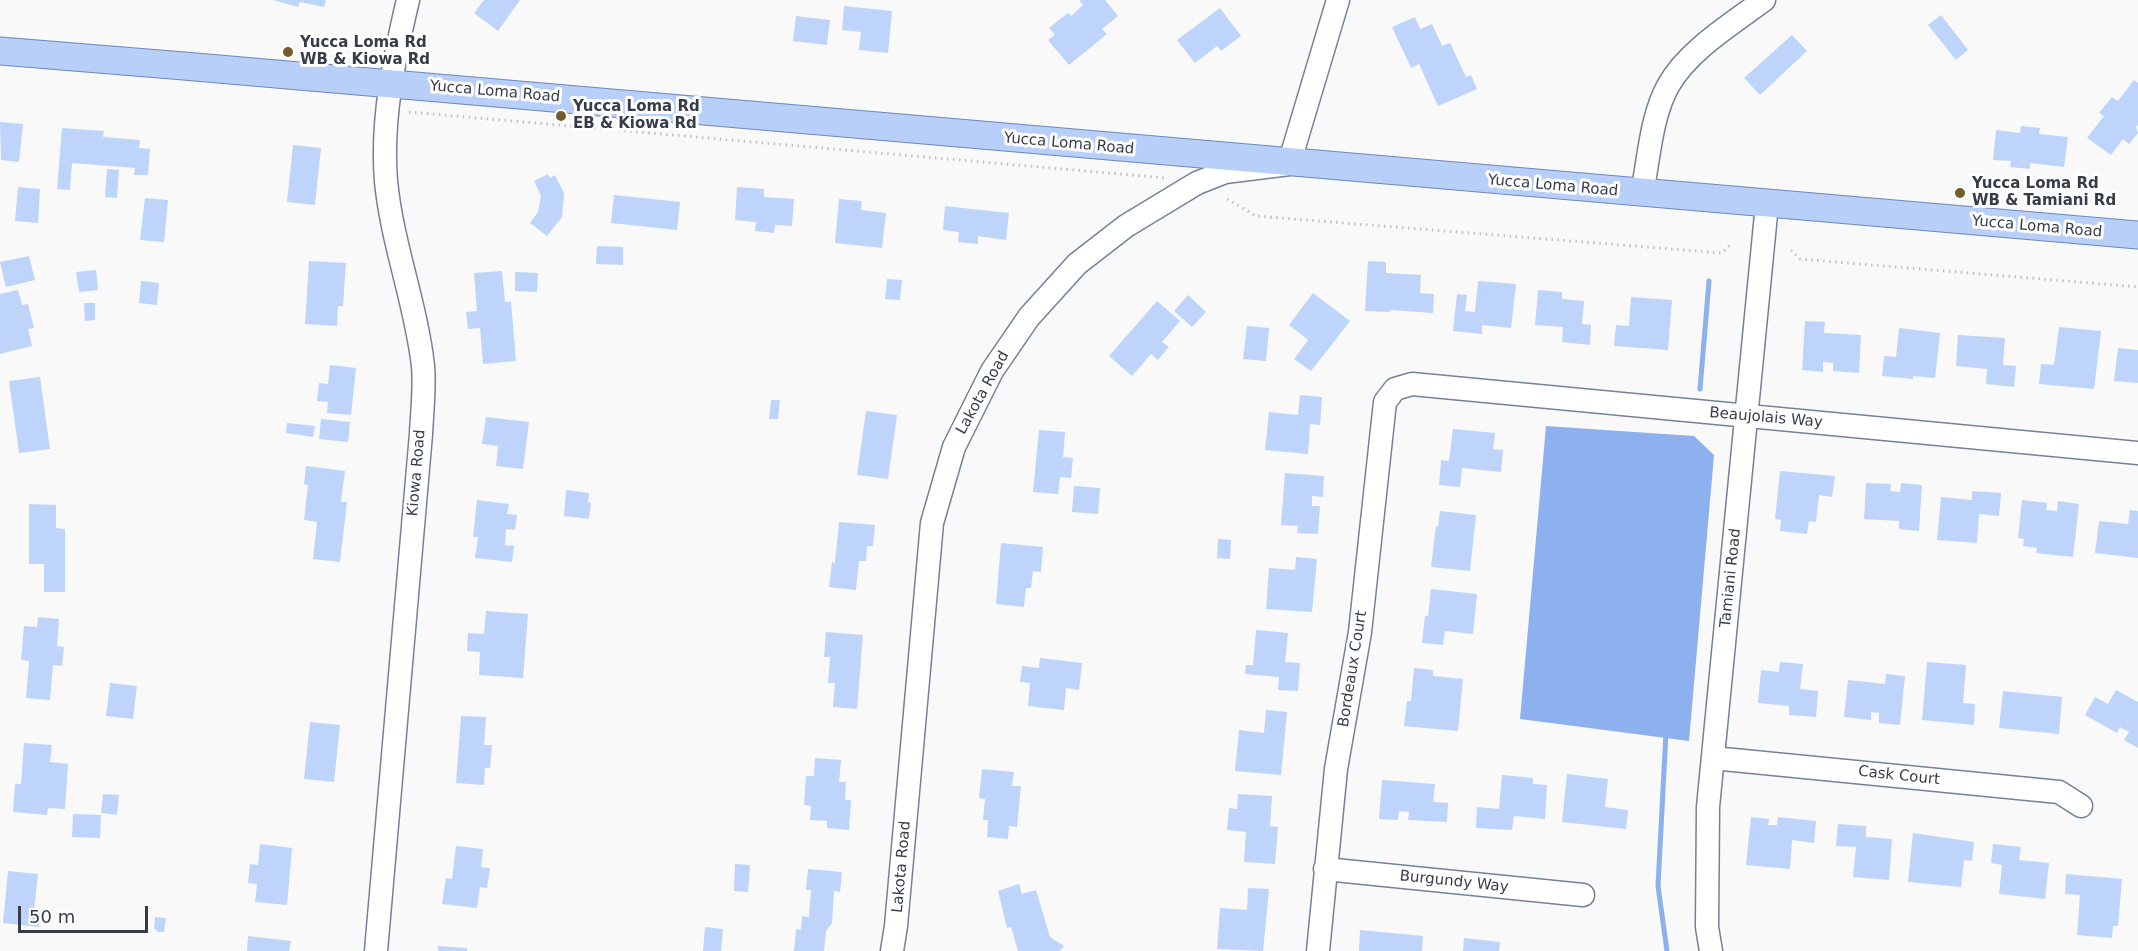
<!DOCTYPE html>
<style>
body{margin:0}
#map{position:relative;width:2138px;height:951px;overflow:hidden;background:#f9f9f9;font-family:"DejaVu Sans",sans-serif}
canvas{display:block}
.scale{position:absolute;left:18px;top:906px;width:130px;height:27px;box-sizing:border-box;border:3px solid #373d48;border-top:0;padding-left:8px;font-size:18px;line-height:21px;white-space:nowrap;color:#373d48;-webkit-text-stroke:4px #fff;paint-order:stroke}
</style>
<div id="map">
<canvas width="2138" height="951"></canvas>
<div class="scale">50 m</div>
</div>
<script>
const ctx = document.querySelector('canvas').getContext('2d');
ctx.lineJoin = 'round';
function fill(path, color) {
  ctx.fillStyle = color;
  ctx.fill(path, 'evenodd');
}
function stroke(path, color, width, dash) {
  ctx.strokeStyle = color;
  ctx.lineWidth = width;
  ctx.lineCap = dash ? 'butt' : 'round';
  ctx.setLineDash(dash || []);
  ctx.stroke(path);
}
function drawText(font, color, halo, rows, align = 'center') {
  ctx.font = font + ' "DejaVu Sans",sans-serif';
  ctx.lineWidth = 6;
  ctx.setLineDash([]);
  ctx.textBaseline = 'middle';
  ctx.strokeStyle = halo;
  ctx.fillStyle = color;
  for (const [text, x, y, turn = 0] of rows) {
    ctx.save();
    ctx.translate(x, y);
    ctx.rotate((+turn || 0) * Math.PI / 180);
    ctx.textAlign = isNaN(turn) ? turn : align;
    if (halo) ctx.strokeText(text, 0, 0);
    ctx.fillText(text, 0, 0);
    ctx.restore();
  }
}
fill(new Path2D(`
 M1546 426 1694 436 1714 455 1689 741 1520 719Z`), '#8db0ee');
stroke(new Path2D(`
 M1700 389 1709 281
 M1666 732 1658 886 1667 951`), '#8db0ee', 5);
fill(new Path2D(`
 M273 0H326L324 7 300 2 298 7Z
 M484 0H520L498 31 474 13Z
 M1079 0H1105L1118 16 1102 29 1107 34 1069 65 1048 40 1055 35 1049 28 1068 13 1071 16 1083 5Z
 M844 6 892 11 888 53 859 50 861 32 842 30Z
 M1220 8 1241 36 1221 51 1217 46 1195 63 1177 40Z
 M1941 15 1968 50 1956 60 1928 25Z
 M796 16 830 20 827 45 793 41Z
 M1415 17 1420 29 1432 24 1442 46 1450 43 1466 77 1471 75 1477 89 1438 106 1419 64 1411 68 1392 27Z
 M1792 35 1807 51 1760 95 1744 78Z
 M2134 80 2138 83V125L2136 127 2138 133 2129 144 2123 139 2111 155 2087 138 2104 116 2099 113 2112 97 2118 101Z
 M0 122 23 124 19 162 1 160Z
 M2021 126 2040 128 2039 134 2068 137 2064 167 2030 163V169L2010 167 2011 161 1993 160 1996 130 2020 133Z
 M62 128 104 131 103 137 140 140 139 148 150 149 148 175H134L135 168 72 163 70 190 57 189Z
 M293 145 321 148 315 205 287 202Z
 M107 169 119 170 117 198 105 197Z
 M548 174 550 178 555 175 564 193 562 217 547 236 530 223 538 212 541 196 534 181Z
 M18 187 40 189 38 223 15 221Z
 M737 187 764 189V197L794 199 792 226 775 225 774 233 755 231 756 222 735 220Z
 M614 195 680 202 677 230 611 223Z
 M145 198 168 200 164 242 140 240Z
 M839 199 862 201 861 210 886 213 882 248 835 243Z
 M945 206 1009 213 1006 240 978 236V244L958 242 959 232 943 230Z
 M597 246 623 247V265L596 264Z
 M29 256 35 280 6 287 0 262Z
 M309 261 346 263 343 306H338L337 326 305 324Z
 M1368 261 1386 262V273L1421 275 1420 293 1434 294 1433 313 1390 310V312L1365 311Z
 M96 270 98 290 79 292 76 272Z
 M502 271 505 302H511L516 361 483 364 480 328 468 329 466 312 477 311 474 273Z
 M515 272 538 273 537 292 515 291Z
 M887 279 902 280 900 300 885 299Z
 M141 281 159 283 157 305 139 303Z
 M1478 281 1516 284 1511 328 1482 325V334L1453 331 1457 294 1467 295 1465 311 1475 312Z
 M18 290 22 305 28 304 34 328 28 329 32 346 0 354V294Z
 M1538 290 1562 292V299L1584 301 1582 324 1591 325 1590 345 1562 342 1563 327 1535 325Z
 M1313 293 1350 321 1311 371 1294 359 1308 340 1289 325Z
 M1188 295 1206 312 1192 327 1174 311Z
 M1631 297 1672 300 1668 350 1614 346 1616 325 1629 326Z
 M1157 301 1180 321 1162 342 1169 347 1158 360 1151 354 1132 376 1109 356Z
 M84 303H95V320L85 321Z
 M1805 321 1825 322 1824 333 1861 335 1859 373 1833 371V363L1823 362V372L1802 370Z
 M1247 326 1269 328 1266 361 1243 359Z
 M2059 327 2101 331 2094 389 2039 384 2041 364 2054 365Z
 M1899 328 1940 333 1935 378 1913 376V379L1882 376 1884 356 1896 357Z
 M1958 335 2005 338 2003 365 2016 366 2014 387 1986 384 1987 369 1956 366Z
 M2118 348 2138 350V383L2114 381Z
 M330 365 356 368 351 415 327 413 328 402 317 401 319 383 328 384Z
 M40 377 50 449 19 453 9 381Z
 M1300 395 1322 397 1320 425 1310 424 1308 454 1265 450 1269 412 1298 415Z
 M771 400H780L778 419H769Z
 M866 411 897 415 888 479 857 475Z
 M486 417 529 422 523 469 496 466 498 446 482 444Z
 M321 419 350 422 348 442 319 439Z
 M287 423 315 426 313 437 286 433Z
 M1453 429 1495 433 1493 449 1503 450 1501 472 1462 468 1460 487 1439 485 1441 460 1449 461Z
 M1039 430 1065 432 1063 457 1073 458 1071 478 1060 477 1058 494 1033 492Z
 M306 466 345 471 341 502H347L340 562 313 559 317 522 304 520 308 485 304 484Z
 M1780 471 1835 476 1832 497 1819 495 1816 522 1809 521 1807 534 1780 531 1781 520 1775 519Z
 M1285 473 1324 476 1323 497 1312 496V506H1320L1318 534 1297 533 1298 526 1281 525Z
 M1866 483 1891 484 1890 491 1900 492 1901 483 1922 485 1919 531 1899 529V521L1864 519Z
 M1074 486 1100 488 1098 514 1072 512Z
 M566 490 589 493 588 502 591 503 589 519 564 516Z
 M1972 491 2001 493 1999 516 1979 514 1977 543 1937 540 1941 497 1972 500Z
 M477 500 509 504 507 514 517 515 515 530 506 529 505 545 514 546 512 562 475 558 478 537H473Z
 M2022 500 2047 503 2046 510 2057 511 2058 501 2079 504 2073 557 2036 553 2037 548 2023 546 2024 539 2018 538Z
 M29 504 56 505V528L65 529V592H44V564H29Z
 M2130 510 2138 511V558L2095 553 2099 521 2128 524Z
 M1440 511 1476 515 1470 571 1431 567 1436 526 1438 527Z
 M839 522 875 525 873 546H867L866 561H859L856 590 829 587 832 562 835 563Z
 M1218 539 1231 540 1230 559 1217 558Z
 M1001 543 1043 547 1041 572 1033 571 1031 588H1026L1024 607 996 604Z
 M1296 557 1317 559 1312 612 1266 609 1269 568 1295 570Z
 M1431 589 1477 594 1473 634 1445 631 1443 645 1422 643 1425 616H1428Z
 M486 611 528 614 523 678 479 675 480 652 467 651 468 633 484 634Z
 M38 617 59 619 57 646 64 647 62 666 53 665 50 700 26 698 29 661 21 660 24 626 37 627Z
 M1256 630 1288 633 1285 662 1300 663 1298 691 1278 690 1279 677 1245 674 1246 665H1253Z
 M826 632 863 635 857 709 833 707 835 683H828L830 657H824Z
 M1040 658 1082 663 1079 690 1066 688 1064 710 1028 706 1030 683 1020 682 1022 666 1039 668Z
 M1780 662 1803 664 1800 689 1818 691 1816 717 1789 715V706L1758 703 1761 670 1779 672Z
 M1927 662 1966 665 1963 703 1975 704 1974 725 1922 720Z
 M1414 668 1433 670V676L1463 679 1458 731 1404 726 1407 701H1411Z
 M1886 674 1905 676 1900 725 1879 723V713L1871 712V720L1844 717 1848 680 1885 684Z
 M110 683 137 686 133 719 106 716Z
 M2116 690 2138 702V748L2124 740 2129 732 2120 727 2117 733 2085 715 2095 697 2108 704Z
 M2003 691 2062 697 2059 734 1999 728Z
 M1266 710 1287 712 1281 775 1235 771 1239 730 1264 733Z
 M461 716 486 717 484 745H492L490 768H485L484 785 456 783Z
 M310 722 340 725 334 782 304 779Z
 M24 743 52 745 50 762 68 764 65 809 48 808 47 815 13 812 15 784H21Z
 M815 758 841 760 839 782H846L845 800H851L849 830 827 828V821L810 820 811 806 804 805 806 776H814Z
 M982 769 1014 772 1012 786H1021L1017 827 1009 826 1008 839 987 837 988 820H983L985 799 979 798Z
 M1567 774 1608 779 1605 807 1628 810 1626 829 1562 822Z
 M1502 775 1533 778V784L1547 785 1545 819 1514 816 1512 830 1476 828 1477 807 1499 809Z
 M1382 780 1435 784 1433 802 1448 803 1447 822 1408 820 1409 812 1399 811 1398 820 1379 819Z
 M103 794 119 795 117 815 101 813Z
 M1238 794 1272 796 1270 826 1278 827 1275 864 1244 862 1246 832 1227 830 1229 808 1237 809Z
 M73 814 101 815 100 838 72 837Z
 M1751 817 1769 819 1768 825H1777L1778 817 1816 821 1814 843 1792 840 1790 869 1746 865Z
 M1838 824 1866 826V837L1892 839 1889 880 1853 877 1856 847 1836 846Z
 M1913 833 1974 842 1972 861 1964 860 1961 887 1908 882Z
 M260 844 292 848 287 905 255 902 257 884 248 883 250 864 258 865Z
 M1993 844 2021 847 2019 860 2049 863 2045 899 1999 894 2002 865 1991 863Z
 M456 846 483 849 481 867 490 868 487 888 480 887 477 908 442 904 446 878 452 879Z
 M735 864 750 865 748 892 734 891Z
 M808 869 842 872 840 892 834 891 832 923 826 931 824 951H794L796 929 801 930 802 916 809 917 811 890H806Z
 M8 871 38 874 34 910 40 911 39 927 3 923Z
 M2066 874 2122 879 2118 926H2113L2112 938 2077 935 2080 895 2065 894Z
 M1019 884 1022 894 1036 890 1050 937 1064 946 1060 951H1018L1011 927 1007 928 998 891Z
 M1248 888 1269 889 1263 951 1217 949 1220 908 1247 910Z
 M155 917 166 918 164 932H157V930L154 929Z
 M705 927 723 929 721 951H703Z
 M1360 930 1423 936 1422 951H1359Z
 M248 936 291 941 289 951H247Z
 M1464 938 1500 942 1499 951H1463Z
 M438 946 467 948V951H438Z`), '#bed4fa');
const minor = new Path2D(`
 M1642 193C1649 158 1651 117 1668 86 1687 51 1733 23 1764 0
 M1713 758 2059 792 2081 806
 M1325 869 1583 895
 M376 951 421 434C422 412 425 388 423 366 416 303 392 244 386 181 381 120 394 59 408 0
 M892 951 896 926 932 523 954 447 992 371 1029 317 1077 264 1126 226 1197 183 1225 172 1289 164 1338 0
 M1318 951 1336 769 1360 632 1385 402 1395 389 1412 384 2138 453
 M1711 951 1707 927 1708 807 1767 204`);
const major = new Path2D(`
 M0 51C713 108 1425 177 2138 235`);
stroke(minor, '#73819a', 25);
stroke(major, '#6c87b8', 29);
stroke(new Path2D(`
 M409 112 1166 178
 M1227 199 1256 216 1722 253 1730 245
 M1791 250 1800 259 2138 287`), '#bec0c3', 3, [1.5, 4.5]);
stroke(minor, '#fff', 22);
stroke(major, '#b8cff9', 27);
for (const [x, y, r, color] of [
 [288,52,6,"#745b2c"],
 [561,116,6,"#745b2c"],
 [1960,193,6,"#745b2c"]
]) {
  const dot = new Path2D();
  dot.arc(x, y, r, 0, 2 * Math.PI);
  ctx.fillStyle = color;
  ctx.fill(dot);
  stroke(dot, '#fff', 2);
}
drawText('bold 15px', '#373d48', '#fff', [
 ["Yucca Loma Rd",300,43],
 ["WB & Kiowa Rd",300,60],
 ["Yucca Loma Rd",573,107],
 ["EB & Kiowa Rd",573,124],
 ["Yucca Loma Rd",1972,184],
 ["WB & Tamiani Rd",1972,201]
], 'left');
drawText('15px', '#373d48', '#fff', [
 ["Yucca Loma Road",495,92,5],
 ["Yucca Loma Road",1069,144,5],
 ["Yucca Loma Road",1553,186,5],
 ["Yucca Loma Road",2037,227,5],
 ["Lakota Road",983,393,-61],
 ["Beaujolais Way",1766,418,5],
 ["Kiowa Road",417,473,-85],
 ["Tamiani Road",1731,578,-84],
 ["Bordeaux Court",1353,669,-81],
 ["Cask Court",1899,776,6],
 ["Lakota Road",902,867,-85],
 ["Burgundy Way",1454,882,6]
]);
</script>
